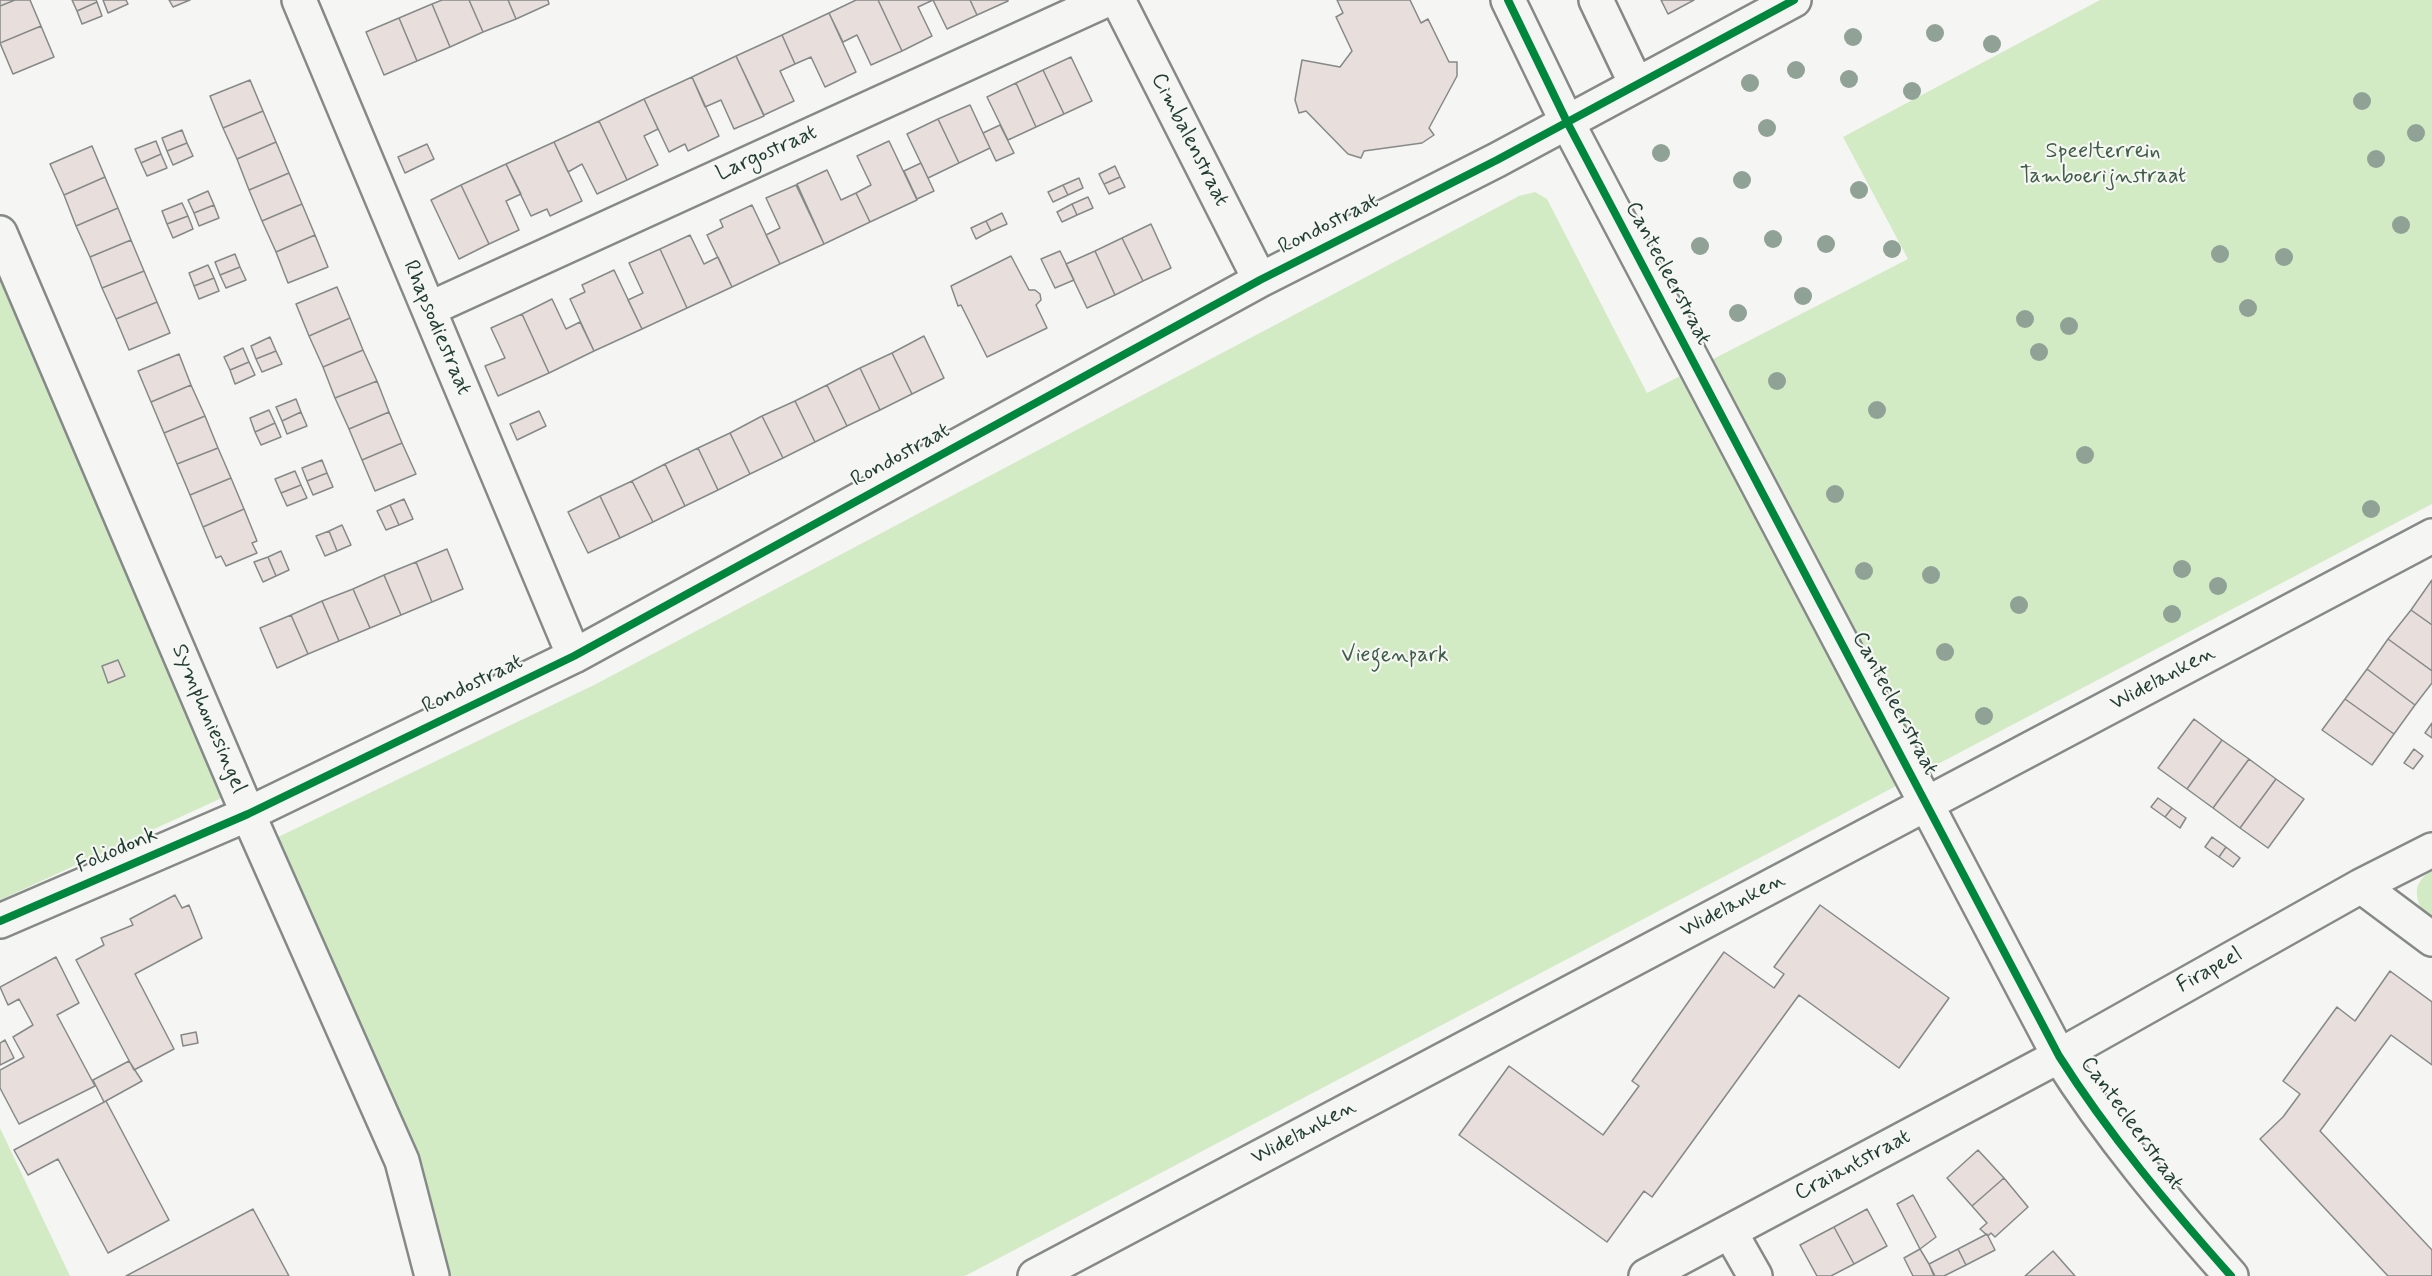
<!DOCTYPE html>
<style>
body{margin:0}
canvas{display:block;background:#f5f5f3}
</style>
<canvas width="2432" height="1276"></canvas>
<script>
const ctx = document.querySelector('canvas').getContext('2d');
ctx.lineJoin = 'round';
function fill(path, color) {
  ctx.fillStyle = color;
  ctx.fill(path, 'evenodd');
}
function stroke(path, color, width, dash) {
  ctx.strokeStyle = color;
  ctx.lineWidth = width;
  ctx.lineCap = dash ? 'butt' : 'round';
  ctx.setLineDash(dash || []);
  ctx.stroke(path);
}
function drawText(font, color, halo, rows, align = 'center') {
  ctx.font = font + ' Mynerve,sans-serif';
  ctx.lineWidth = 4.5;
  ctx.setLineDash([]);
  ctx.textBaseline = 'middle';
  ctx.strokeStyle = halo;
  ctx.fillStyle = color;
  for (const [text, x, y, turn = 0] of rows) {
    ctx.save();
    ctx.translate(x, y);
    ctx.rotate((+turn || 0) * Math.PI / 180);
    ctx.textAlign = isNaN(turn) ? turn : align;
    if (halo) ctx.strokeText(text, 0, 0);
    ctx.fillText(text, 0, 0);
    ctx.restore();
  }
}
fill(new Path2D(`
 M2100 0H2432V504L965 1276H451L412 1151 276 838 594 685 1519 196 1535 192 1547 199 1647 393 1908 259 1843 137Z
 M0 252 226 796 0 900Z
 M2432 871V922C2416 907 2408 883 2432 871Z
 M0 1128 70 1276H0Z`), '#d3ebc5');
const building = new Path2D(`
 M0 0H15L0 6Z
 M15 0H30L41 26 0 43V6Z
 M72 0H96L97 2 77 11Z
 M103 0H126L128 4 108 13Z
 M169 0H190L173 7Z
 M442 0H469L483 32 450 47 432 4Z
 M469 0H508L516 19 483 32Z
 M508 0H548L549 4 516 19Z
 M856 0H878L902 51 871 65 857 35 843 42 829 13Z
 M878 0H933L918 7 932 36 902 51Z
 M933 0H970L977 15 947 29Z
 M970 0H1008V1L977 15Z
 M1337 0H1410L1421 23 1428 19 1449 62H1457V76L1429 128 1434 135 1422 143 1364 151 1361 158 1348 154 1306 111 1299 113 1295 100 1302 60 1340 67 1352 51 1336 17 1343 13Z
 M1661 0H1694L1668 14Z
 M97 2 102 16 82 24 77 11Z
 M432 4 450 47 417 61 399 18Z
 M829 13 856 72 825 87 811 57 795 64 782 35Z
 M399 18 417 61 384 75 366 32Z
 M41 26 54 57 13 74 0 43Z
 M782 35 795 64 780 71 794 101 764 115 736 56Z
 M736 56 764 116 734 129 721 100 705 107 692 77Z
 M1071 57 1092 101 1064 114 1043 70Z
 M1043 70 1064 114 1036 127 1016 83Z
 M692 77 719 136 688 151 685 144 669 152 644 99Z
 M250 80 263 111 223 128 210 96Z
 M1016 83 1036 127 1008 140 987 97Z
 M644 99 658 129 644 136 658 165 627 180 599 121Z
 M970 105 990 148 959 163 938 119Z
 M263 111 276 142 237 159 223 128Z
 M938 119 959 163 928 178 907 134Z
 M599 121 627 180 597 194 582 164 568 172 554 142Z
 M1000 125 1014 153 996 161 983 133Z
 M182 130 187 143 167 151 162 138Z
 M156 141 161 154 141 163 135 149Z
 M889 141 917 200 870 222 856 193 871 185 857 156Z
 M276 142 289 173 249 190 237 159Z
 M554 142 582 201 550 216 547 209 531 216 506 164Z
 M187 143 193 156 173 165 167 151Z
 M427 144 434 159 405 173 398 157Z
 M92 146 105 177 64 195 50 164Z
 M161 154 167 168 147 176 141 163Z
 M921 163 934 191 917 199 904 171Z
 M506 164 521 194 506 201 519 230 489 244 461 185Z
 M1115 166 1120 177 1104 184 1099 174Z
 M827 170 841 200 856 193 870 222 824 244 797 184Z
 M289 173 302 204 262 221 249 190Z
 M105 177 118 208 76 226 64 195Z
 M1120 177 1125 187 1109 194 1104 184Z
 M1079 178 1083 188 1068 195 1063 185Z
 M461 185 489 244 459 259 431 200Z
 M796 185 824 244 780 264 766 235 780 228 766 198Z
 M1063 185 1068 195 1053 202 1048 192Z
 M208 191 214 205 194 213 188 200Z
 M1088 197 1093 208 1077 215 1072 204Z
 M182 203 188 216 167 224 162 211Z
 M302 204 315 235 276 252 262 221Z
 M1072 204 1077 215 1062 222 1057 212Z
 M214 205 219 218 199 226 194 213Z
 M752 205 780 264 732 287 707 235 723 227 720 220Z
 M118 208 131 240 90 257 76 226Z
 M1002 213 1007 224 991 231 986 221Z
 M188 216 193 229 173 238 167 224Z
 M986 221 991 231 976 239 971 228Z
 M1151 224 1171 268 1143 281 1122 238Z
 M315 235 328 267 288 283 276 252Z
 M690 235 704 264 718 257 732 287 687 308 660 249Z
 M1122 238 1143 281 1115 295 1095 251Z
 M131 240 144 271 102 288 90 257Z
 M660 249 687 308 642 329 628 300 643 293 629 263Z
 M1060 251 1074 280 1055 288 1041 259Z
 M1095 251 1115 295 1087 308 1066 264Z
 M235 254 240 267 220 275 215 262Z
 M1011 256 1029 290H1035L1040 294 1041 300 1036 305 1047 328 987 357 961 305 958 306 951 286Z
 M208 265 214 278 194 286 189 273Z
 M240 267 246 280 226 288 220 275Z
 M614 270 642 329 594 351 570 299 585 292 582 285Z
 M144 271 157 302 116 319 102 288Z
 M214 278 219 291 199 299 194 286Z
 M337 287 350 318 309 336 296 304Z
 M552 299 566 329 580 322 594 351 549 373 522 314Z
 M157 302 170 333 129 350 116 319Z
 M522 314 549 373 498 396 485 366 505 358 491 328Z
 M350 318 363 350 323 367 309 336Z
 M924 336 944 378 912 394 892 353Z
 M270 337 276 351 256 359 251 346Z
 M243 348 249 362 230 370 224 357Z
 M363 350 377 381 335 398 323 367Z
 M276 351 282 364 262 372 256 359Z
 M892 353 912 394 880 410 860 368Z
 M179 354 191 385 151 402 138 371Z
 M249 362 255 375 235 384 230 370Z
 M860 368 880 410 847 426 827 385Z
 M377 381 389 412 349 429 335 398Z
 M191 385 205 416 164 433 151 402Z
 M827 385 847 426 815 442 795 401Z
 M296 399 301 412 282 421 276 407Z
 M795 401 815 442 783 458 762 416Z
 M269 410 275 423 255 432 250 418Z
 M539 411 546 426 517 440 510 424Z
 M301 412 307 426 287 434 282 421Z
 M389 412 402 443 362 460 349 429Z
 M205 416 218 448 177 464 164 433Z
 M762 416 783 458 750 474 730 433Z
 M275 423 281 437 261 445 255 432Z
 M730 433 750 474 718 490 698 448Z
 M402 443 416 474 375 491 362 460Z
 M218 448 231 478 190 495 177 464Z
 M698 448 718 490 685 506 665 464Z
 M322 460 327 473 307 481 302 468Z
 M665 464 685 506 653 522 632 481Z
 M295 471 301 485 281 493 275 479Z
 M327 473 333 487 313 495 307 481Z
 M231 478 244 509 203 527 190 495Z
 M632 481 653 522 620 538 600 496Z
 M301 485 307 498 287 506 281 493Z
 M600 496 620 538 588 553 568 512Z
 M404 499 413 519 399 525 390 505Z
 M390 505 399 525 386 530 377 511Z
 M244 509 257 541 252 543 257 553 226 566 221 556 216 558 203 527Z
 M342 525 351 545 337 551 329 531Z
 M329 531 337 551 325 556 316 536Z
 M447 549 463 589 432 602 416 562Z
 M281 551 289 570 276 576 268 557Z
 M268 557 276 576 263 582 254 562Z
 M416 562 432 602 401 615 384 575Z
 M384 575 401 615 370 628 353 589Z
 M2432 580V625L2411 610Z
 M353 589 370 628 339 641 322 601Z
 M322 601 339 641 308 654 291 615Z
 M2411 610 2432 625V671L2388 639Z
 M291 615 308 654 277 668 260 628Z
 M2388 639 2432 671V683L2415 705 2367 669Z
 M118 660 125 676 108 683 102 666Z
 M2367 669 2415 705 2394 734 2345 699Z
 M2345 699 2394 734 2372 765 2322 730Z
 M2194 719 2222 740 2187 789 2158 768Z
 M2432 723V738L2425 733Z
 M2222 740 2249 759 2213 808 2187 789Z
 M2414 749 2423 756 2413 769 2404 763Z
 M2249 759 2276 779 2240 828 2213 808Z
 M2276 779 2304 799 2268 848 2240 828Z
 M2158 798 2172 808 2165 817 2151 807Z
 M2172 808 2186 818 2180 828 2165 817Z
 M2212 837 2226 847 2219 857 2205 847Z
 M2226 847 2240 858 2233 867 2219 857Z
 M175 895 182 908 189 905 202 938 135 974 174 1049 134 1070 76 960 104 945 101 938 133 925 130 919Z
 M1820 905 1949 998 1899 1068 1799 995 1652 1197 1644 1191 1607 1242 1459 1135 1509 1066 1603 1135 1639 1086 1632 1081 1724 952 1774 988 1784 974 1774 967Z
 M56 957 79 1003 57 1015 95 1086 19 1124 0 1088V1070L24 1057 13 1037 33 1025 19 999 8 1005 0 987Z
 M2390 971 2432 1002V1065L2391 1035 2320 1131 2432 1250V1276H2388L2260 1139 2283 1117 2300 1094 2283 1081 2337 1007 2355 1021Z
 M196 1032 198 1043 183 1046 181 1035Z
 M5 1040 14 1058 0 1065V1043Z
 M129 1061 142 1081 104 1102 93 1080Z
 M106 1101 169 1220 108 1253 58 1159 28 1175 14 1150Z
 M1978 1150 2004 1178 1972 1206 1947 1178Z
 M2004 1178 2028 1207 1995 1237 1991 1233 1988 1236 1980 1229 1987 1223 1972 1206Z
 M1913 1195 1936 1237 1920 1249 1897 1204Z
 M253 1209 289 1276H126Z
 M1867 1209 1887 1246 1854 1264 1834 1227Z
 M1834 1227 1854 1264 1831 1276H1817L1800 1245Z
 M1987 1234 1995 1250 1966 1265 1958 1249Z
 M1920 1249 1929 1264 1934 1276H1913L1904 1258Z
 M1958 1249 1966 1265 1944 1276H1935L1929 1264Z
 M2053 1251 2075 1276H2025Z`);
fill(building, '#e8dedc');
stroke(building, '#858a88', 1.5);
const minor = new Path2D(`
 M299 0 574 656
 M1118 0 1260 280
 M1508 0 1567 122 2059 1056C2109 1135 2169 1206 2231 1276
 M1596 0 1636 84
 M0 233 248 814 402 1161 432 1276
 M429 309 1106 0
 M2361 886 2432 939
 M0 921 248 814 574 656 1260 280 1497 160 1794 0
 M1730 1232 1755 1276
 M1035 1276 2432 536
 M1646 1276 2059 1056 2361 886 2432 850`);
stroke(minor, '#858a88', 38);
stroke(minor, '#f5f5f3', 33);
stroke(new Path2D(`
 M1508 0 1567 122 2059 1056C2109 1135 2169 1206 2231 1276
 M0 921 248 814 574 656 1260 280 1497 160 1794 0`), '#00873e', 8);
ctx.fillStyle = '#90a296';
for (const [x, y] of [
 [1935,33],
 [1853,37],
 [1992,44],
 [1796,70],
 [1849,79],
 [1750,83],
 [1912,91],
 [2362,101],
 [1767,128],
 [2416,133],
 [1661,153],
 [2376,159],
 [1742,180],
 [1859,190],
 [2401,225],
 [1773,239],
 [1826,244],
 [1700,246],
 [1892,249],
 [2220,254],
 [2284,257],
 [1803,296],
 [2248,308],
 [1738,313],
 [2025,319],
 [2069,326],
 [2039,352],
 [1777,381],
 [1877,410],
 [2085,455],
 [1835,494],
 [2371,509],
 [2182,569],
 [1864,571],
 [1931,575],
 [2218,586],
 [2019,605],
 [2172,614],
 [1945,652],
 [1984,716]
]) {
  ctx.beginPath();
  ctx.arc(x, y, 9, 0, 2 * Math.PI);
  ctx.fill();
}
drawText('22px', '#1f3d34', '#f6f6f2', [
 ["Cimbalenstraat",1189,140,63],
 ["Largostraat",767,154,-24],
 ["Rondostraat",1329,225,-27],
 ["Cantecleerstraat",1667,274,62],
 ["Rhapsodiestraat",436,328,67],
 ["Rondostraat",901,456,-29],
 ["Widelanken",2163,679,-28],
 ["Rondostraat",473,685,-26],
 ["Cantecleerstraat",1894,704,62],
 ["Symphoniesingel",208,719,67],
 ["Foliodonk",117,851,-23],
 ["Widelanken",1733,906,-28],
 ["Firapeel",2210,971,-29],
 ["Cantecleerstraat",2131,1124,54],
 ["Widelanken",1304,1133,-28],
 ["Craiantstraat",1853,1166,-28]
]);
drawText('22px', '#3e5e49', '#f6f6f2', [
 ["Speelterrein",2103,152],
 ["Tamboerijnstraat",2103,177],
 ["Viegenpark",1395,656]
]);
</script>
